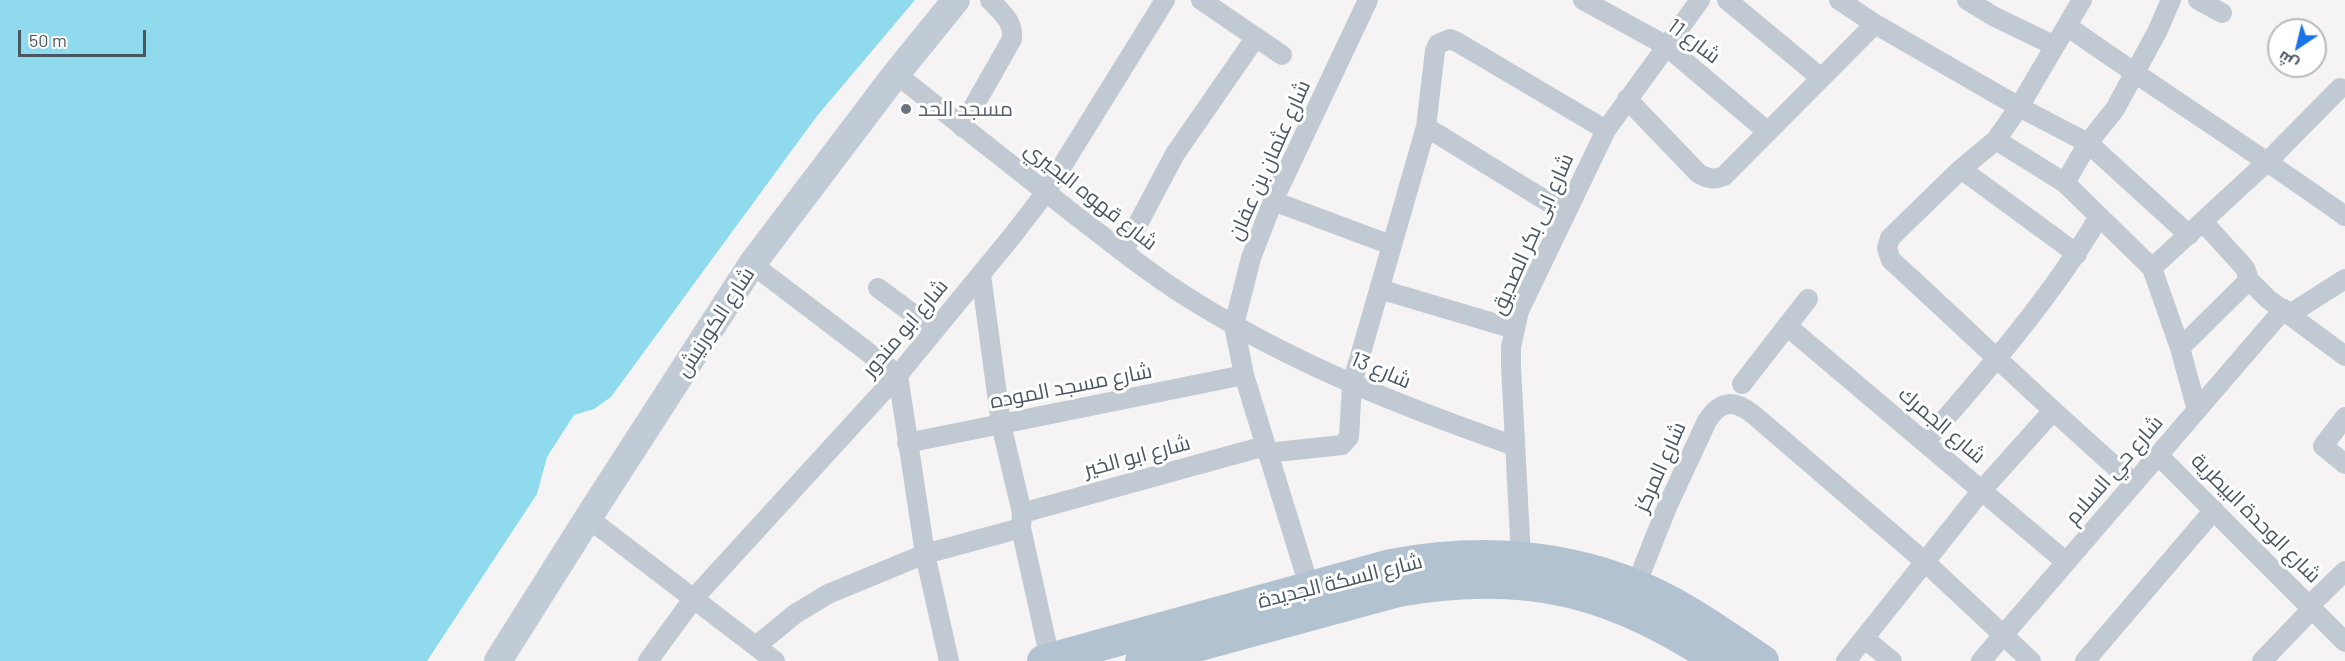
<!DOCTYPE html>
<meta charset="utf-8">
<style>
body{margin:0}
#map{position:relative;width:2345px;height:661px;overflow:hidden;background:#f5f3f3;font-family:Barlow,Cairo,sans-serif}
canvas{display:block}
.north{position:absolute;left:2267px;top:18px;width:60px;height:60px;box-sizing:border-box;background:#fff;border:2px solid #b7bbc0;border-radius:50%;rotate:215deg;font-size:16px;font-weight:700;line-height:24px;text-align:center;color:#4a5661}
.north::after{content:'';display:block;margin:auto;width:21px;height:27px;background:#1a73e8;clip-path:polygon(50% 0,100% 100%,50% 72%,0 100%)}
.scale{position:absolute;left:18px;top:30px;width:128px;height:27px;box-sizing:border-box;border:3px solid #4a5661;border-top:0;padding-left:8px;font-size:18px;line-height:21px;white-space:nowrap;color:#4a5661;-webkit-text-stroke:4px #fff;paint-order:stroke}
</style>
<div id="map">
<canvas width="2345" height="661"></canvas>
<div class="north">ش</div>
<div class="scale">50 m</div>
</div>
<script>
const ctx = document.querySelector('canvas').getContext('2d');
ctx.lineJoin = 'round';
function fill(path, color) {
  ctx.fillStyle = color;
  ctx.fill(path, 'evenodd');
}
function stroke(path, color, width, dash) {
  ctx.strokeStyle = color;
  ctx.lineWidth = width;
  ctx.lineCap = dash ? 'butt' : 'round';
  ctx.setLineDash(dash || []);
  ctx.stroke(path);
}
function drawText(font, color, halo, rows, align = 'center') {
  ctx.font = font + ' Barlow,Cairo,sans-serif';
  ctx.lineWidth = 6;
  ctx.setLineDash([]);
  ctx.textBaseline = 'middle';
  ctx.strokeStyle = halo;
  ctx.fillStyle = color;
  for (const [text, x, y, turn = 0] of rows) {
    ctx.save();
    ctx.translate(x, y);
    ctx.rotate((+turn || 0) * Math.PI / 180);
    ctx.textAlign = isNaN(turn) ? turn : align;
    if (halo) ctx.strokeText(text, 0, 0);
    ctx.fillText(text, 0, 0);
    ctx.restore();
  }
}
fill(new Path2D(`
 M0 0H915L817 116 611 397 594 409 574 415 547 457 537 494 427 661H0Z`), '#90daee');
stroke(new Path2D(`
 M1201 0 1282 55
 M1583 0 1665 45 1768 132
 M1727 0 1821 78
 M1839 0 1875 24 2019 107 2088 143 2189 235
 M1967 0 1993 16 2055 46
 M2082 0 2019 107 1996 140 1961 169 1890 238 1887 248 1891 260C1972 334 2051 411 2134 483
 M2171 0 2157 32 2115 109 2088 143 2065 183 2152 268 2180 348 2197 410
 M2198 0 2222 13
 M2067 26C2159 91 2254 151 2345 216
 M896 74C956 121 1015 168 1075 215 1116 246 1156 279 1200 305 1299 366 1406 408 1515 446
 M1627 99 1698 173C1707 179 1714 180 1724 176L1875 24
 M962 127 1012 39C1014 21 1001 12 990 0
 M1426 127 1566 213
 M1996 140 2065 183
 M1961 169 2077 254
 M1273 201 1391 245
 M2203 222 2245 268 2249 280 2268 299 2345 356
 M1123 252 1175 154 1256 37
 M752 264 898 375 925 554 949 661
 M2152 268 2268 161 2340 88
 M981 275 1001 424 1022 513 1021 528 1050 659
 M878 288 935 330
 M1379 289 1514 329
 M2290 314 2345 279
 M1787 326 2066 562
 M2180 348 2249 280
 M1742 384 1808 299
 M2345 417 2323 446 2345 464
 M1925 442C1987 371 2050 299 2099 217
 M907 443 1244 375
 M1267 453 1342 445 1349 437 1352 384 1426 127 1435 51 1438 44 1450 39 1457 42 1606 130
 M2158 455 2345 642
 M1022 513 1265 446
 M588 518 775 661
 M1521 557 1511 366V347L1519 311 1606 130 1700 0
 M1636 585 1667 507 1707 421C1721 399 1735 400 1754 415L1924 561 2031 661
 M1309 586 1244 375 1234 325 1251 258 1273 201 1368 0
 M2310 605 2345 571
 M1865 639 1892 661
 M756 646 795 614 828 594 925 554 1021 528
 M648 661 694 598 898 375 1013 235 1046 192 1165 0
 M1846 661 1982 490 2052 412
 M1981 661 2284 309
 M2085 661 2214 510
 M2262 661 2313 608`), '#c1cad2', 20);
stroke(new Path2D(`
 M498 661 588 518 752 264 896 74 956 0`), '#c1cbd6', 28);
stroke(new Path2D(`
 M1043 661 1391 565C1487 547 1584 555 1671 602 1703 619 1733 641 1763 661
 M1141 661 1398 591C1525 569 1612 590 1718 661`), '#b3c2d1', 32);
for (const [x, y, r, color] of [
 [906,109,6,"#6b7280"]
]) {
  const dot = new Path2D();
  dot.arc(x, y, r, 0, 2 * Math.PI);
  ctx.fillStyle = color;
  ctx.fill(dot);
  stroke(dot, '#fff', 2);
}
drawText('21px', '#4a5661', '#fff', [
 ["شارع 11",1694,41,37],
 ["شارع عثمان بن عفان",1269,160,-66],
 ["شارع قهوه البحيري",1091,196,38],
 ["شارع ابى بكر الصديق",1532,234,-66],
 ["شارع الكورنيش",715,322,-57],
 ["شارع ابو مندور",905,328,-50],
 ["شارع 13",1381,370,23],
 ["شارع مسجد الموده",1071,386,-11],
 ["شارع الجمرك",1942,425,40],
 ["شارع ابو الخير",1137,456,-15],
 ["شارع المركز",1660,467,-66],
 ["شارع حي السلام",2114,470,-49],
 ["شارع الوحدة البيطرية",2256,518,45],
 ["شارع السكة الجديدة",1340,581,-14]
]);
drawText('21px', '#5b616d', '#fff', [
 ["مسجد الحد",918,109]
], 'left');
</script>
